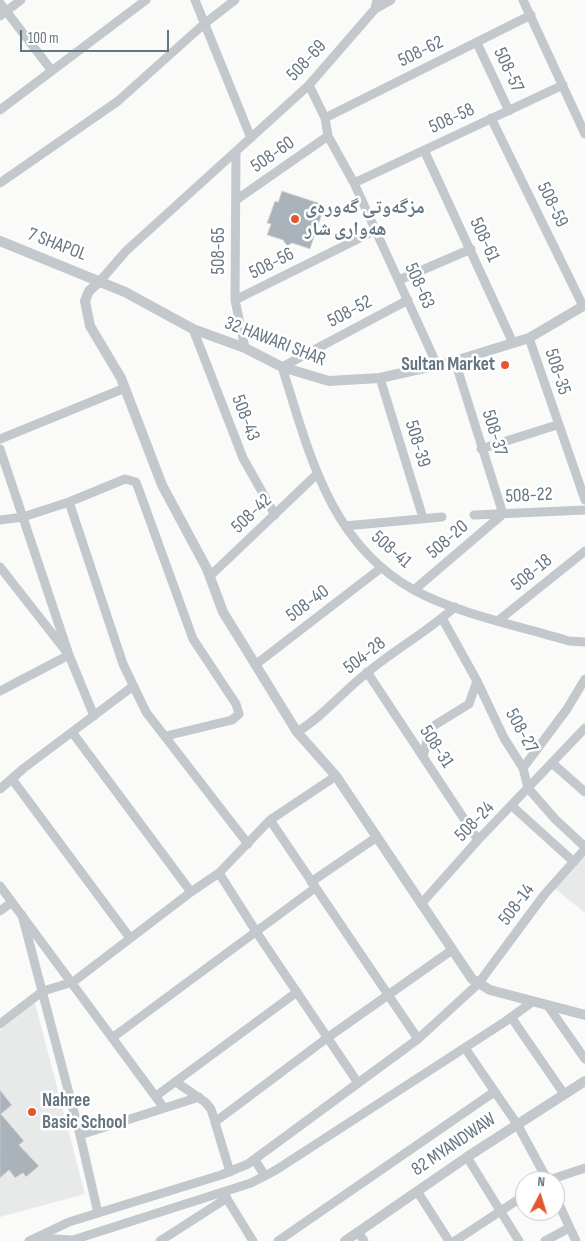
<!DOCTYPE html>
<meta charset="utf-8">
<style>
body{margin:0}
#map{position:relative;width:585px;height:1241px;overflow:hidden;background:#fafaf8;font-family:"Sofia Sans Condensed",sans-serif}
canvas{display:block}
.north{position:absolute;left:515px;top:1171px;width:50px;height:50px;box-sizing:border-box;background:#fff;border:1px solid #c1c8cd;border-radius:50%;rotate:5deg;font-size:14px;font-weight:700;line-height:20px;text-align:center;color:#657683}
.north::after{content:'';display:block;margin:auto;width:18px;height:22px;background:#e4572e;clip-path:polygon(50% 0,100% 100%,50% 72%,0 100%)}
.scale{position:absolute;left:20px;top:30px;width:149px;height:22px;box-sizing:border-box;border:2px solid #657683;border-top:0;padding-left:6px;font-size:15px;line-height:18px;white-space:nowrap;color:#657683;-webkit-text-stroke:4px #fff;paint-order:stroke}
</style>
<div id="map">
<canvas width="585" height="1241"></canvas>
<div class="north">N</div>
<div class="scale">100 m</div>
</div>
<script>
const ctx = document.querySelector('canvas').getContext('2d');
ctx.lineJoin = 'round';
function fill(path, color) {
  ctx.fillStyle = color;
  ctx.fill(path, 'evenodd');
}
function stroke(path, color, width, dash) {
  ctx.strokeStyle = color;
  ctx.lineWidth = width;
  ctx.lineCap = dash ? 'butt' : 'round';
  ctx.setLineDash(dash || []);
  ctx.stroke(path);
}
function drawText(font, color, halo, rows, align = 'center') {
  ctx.font = font + ' "Sofia Sans Condensed","Noto Naskh Arabic",sans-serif';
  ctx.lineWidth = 5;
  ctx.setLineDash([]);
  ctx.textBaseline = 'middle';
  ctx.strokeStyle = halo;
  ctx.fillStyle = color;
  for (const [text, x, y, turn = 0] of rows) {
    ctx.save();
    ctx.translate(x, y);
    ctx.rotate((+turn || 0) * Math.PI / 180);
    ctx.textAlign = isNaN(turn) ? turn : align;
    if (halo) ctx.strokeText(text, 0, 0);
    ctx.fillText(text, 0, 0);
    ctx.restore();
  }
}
fill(new Path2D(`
 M585 856V913L552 886Z
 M35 1003 85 1194 0 1217V1030Z`), '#e8e9e9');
const building = new Path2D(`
 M282 191 325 205 310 249 292 243 287 246 283 240 267 235 271 224 267 223 275 201 278 202Z
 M0 1090 12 1105 1 1114 24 1141 19 1145 39 1166 26 1177 23 1173 15 1178 9 1170 0 1178Z`);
fill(building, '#aab3b9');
stroke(building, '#dcdcda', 1);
stroke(new Path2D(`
 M195 0 251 138
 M523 0 585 134
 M0 3 52 71
 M375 9 391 0
 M0 16 21 0
 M477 43 509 111
 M309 85 325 118 328 136 354 183 437 365
 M0 110 146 0
 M325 118 531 15
 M491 118 583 306
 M424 150 513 343
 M236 153 235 300 245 348
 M0 183 118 101 204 24 235 0
 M354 183 563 85
 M236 200 328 136
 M399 280 471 249
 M100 281 126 251 309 85 375 9 377 0
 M235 300 376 230
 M408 300 282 367C309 452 329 543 414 590 455 613 523 627 569 641L585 642
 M193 329 243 458 275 515
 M529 338 585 500
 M380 378 423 518
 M0 439 125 388
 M0 449 69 655 0 691
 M481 449 557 425
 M69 502 123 664 146 712 248 844
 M474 515 585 510
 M0 520 23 517 69 502 125 479 136 482 193 639 236 704 239 714 232 720 166 736
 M345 526 442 517
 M0 567 69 655 94 716
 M210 576 316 475
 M414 590 503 514 455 361
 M442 618 477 681 504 738 523 768 528 788 555 819 585 847
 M499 620 585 551
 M255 665 381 568
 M367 672 478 840
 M72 732 191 892
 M297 732C324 716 343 691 368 672 396 649 428 631 455 607
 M423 757 430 728 469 704 477 681
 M552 763 585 792
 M523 768 567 709 585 679
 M12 779 130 938
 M0 789 24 768 132 687
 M512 806 574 862
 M270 820 418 1039
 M219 873 257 933 358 1083
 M311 882 377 837
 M0 886 164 1108
 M421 904 478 840 585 728
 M0 911 12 902
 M22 915 80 1135 98 1213
 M548 1006 585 1059
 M511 1017 564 1094
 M0 1024 43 991 73 982 191 892 219 873 270 820 336 776
 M112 1038 315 888
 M465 1048 517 1124 548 1181
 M176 1082 205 1102 211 1109 230 1172
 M156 1096 297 992
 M215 1122 327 1038 452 950
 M80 1135 199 1097
 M467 1157 519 1241
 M255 1160 265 1176
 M546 1181 585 1168
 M417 1191 449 1241
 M224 1194 253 1241
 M555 1196 576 1241
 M358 1232 364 1241
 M37 1238 73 1240 251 1183 276 1170 506 1021 532 1002
 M29 1241 69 1222 221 1175 248 1164 418 1039 478 984 544 895 585 849
 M160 1241 227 1198
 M278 1241 494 1092
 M455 1241 525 1195
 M545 1241 569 1228`), '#c3c8cc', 9);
stroke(new Path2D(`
 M0 241 125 292 193 329 245 348 282 367 329 381 380 378 455 361 513 343 529 338 585 305
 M100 281 89 291 85 301 90 326 121 378 162 485 207 569 223 612 297 732 336 776 472 979 490 990 585 1015
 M345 1241 467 1157 585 1081`), '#c3c8cc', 10);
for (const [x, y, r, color] of [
 [295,219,5,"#e4572e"],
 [505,365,5,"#e4572e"],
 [32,1112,5,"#e4572e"]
]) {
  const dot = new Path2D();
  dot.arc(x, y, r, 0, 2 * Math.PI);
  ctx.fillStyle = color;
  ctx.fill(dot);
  stroke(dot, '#fff', 2);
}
drawText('19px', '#657683', '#fff', [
 ["508-62",421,52,-26],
 ["508-69",307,61,-47],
 ["508-57",508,70,65],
 ["508-58",452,119,-25],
 ["508-60",273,155,-35],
 ["508-59",552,205,64],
 ["508-61",484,240,65],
 ["7 SHAPOL",57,245,21],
 ["508-65",219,251,-90],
 ["508-56",272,264,-27],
 ["508-63",419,286,66],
 ["508-52",350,312,-28],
 ["32 HAWARI SHAR",275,342,21],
 ["508-35",557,372,72],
 ["508-43",245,418,69],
 ["508-37",494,433,73],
 ["508-39",417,444,73],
 ["508-22",529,496,-3],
 ["508-42",252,514,-44],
 ["508-20",448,540,-41],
 ["508-41",391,550,41],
 ["508-18",532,573,-39],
 ["508-40",308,604,-37],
 ["504-28",365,656,-38],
 ["508-27",521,731,61],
 ["508-31",436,747,57],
 ["508-24",475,822,-46],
 ["508-14",517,905,-53],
 ["82 MYANDWAW",454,1145,-34]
]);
drawText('bold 19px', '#657683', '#fff', [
 ["مزگەوتی گەورەی",305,208],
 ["هەواری شار",305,230],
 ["Sultan Market",495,365,"right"],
 ["Nahree",42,1101],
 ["Basic School",42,1123]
], 'left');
</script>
